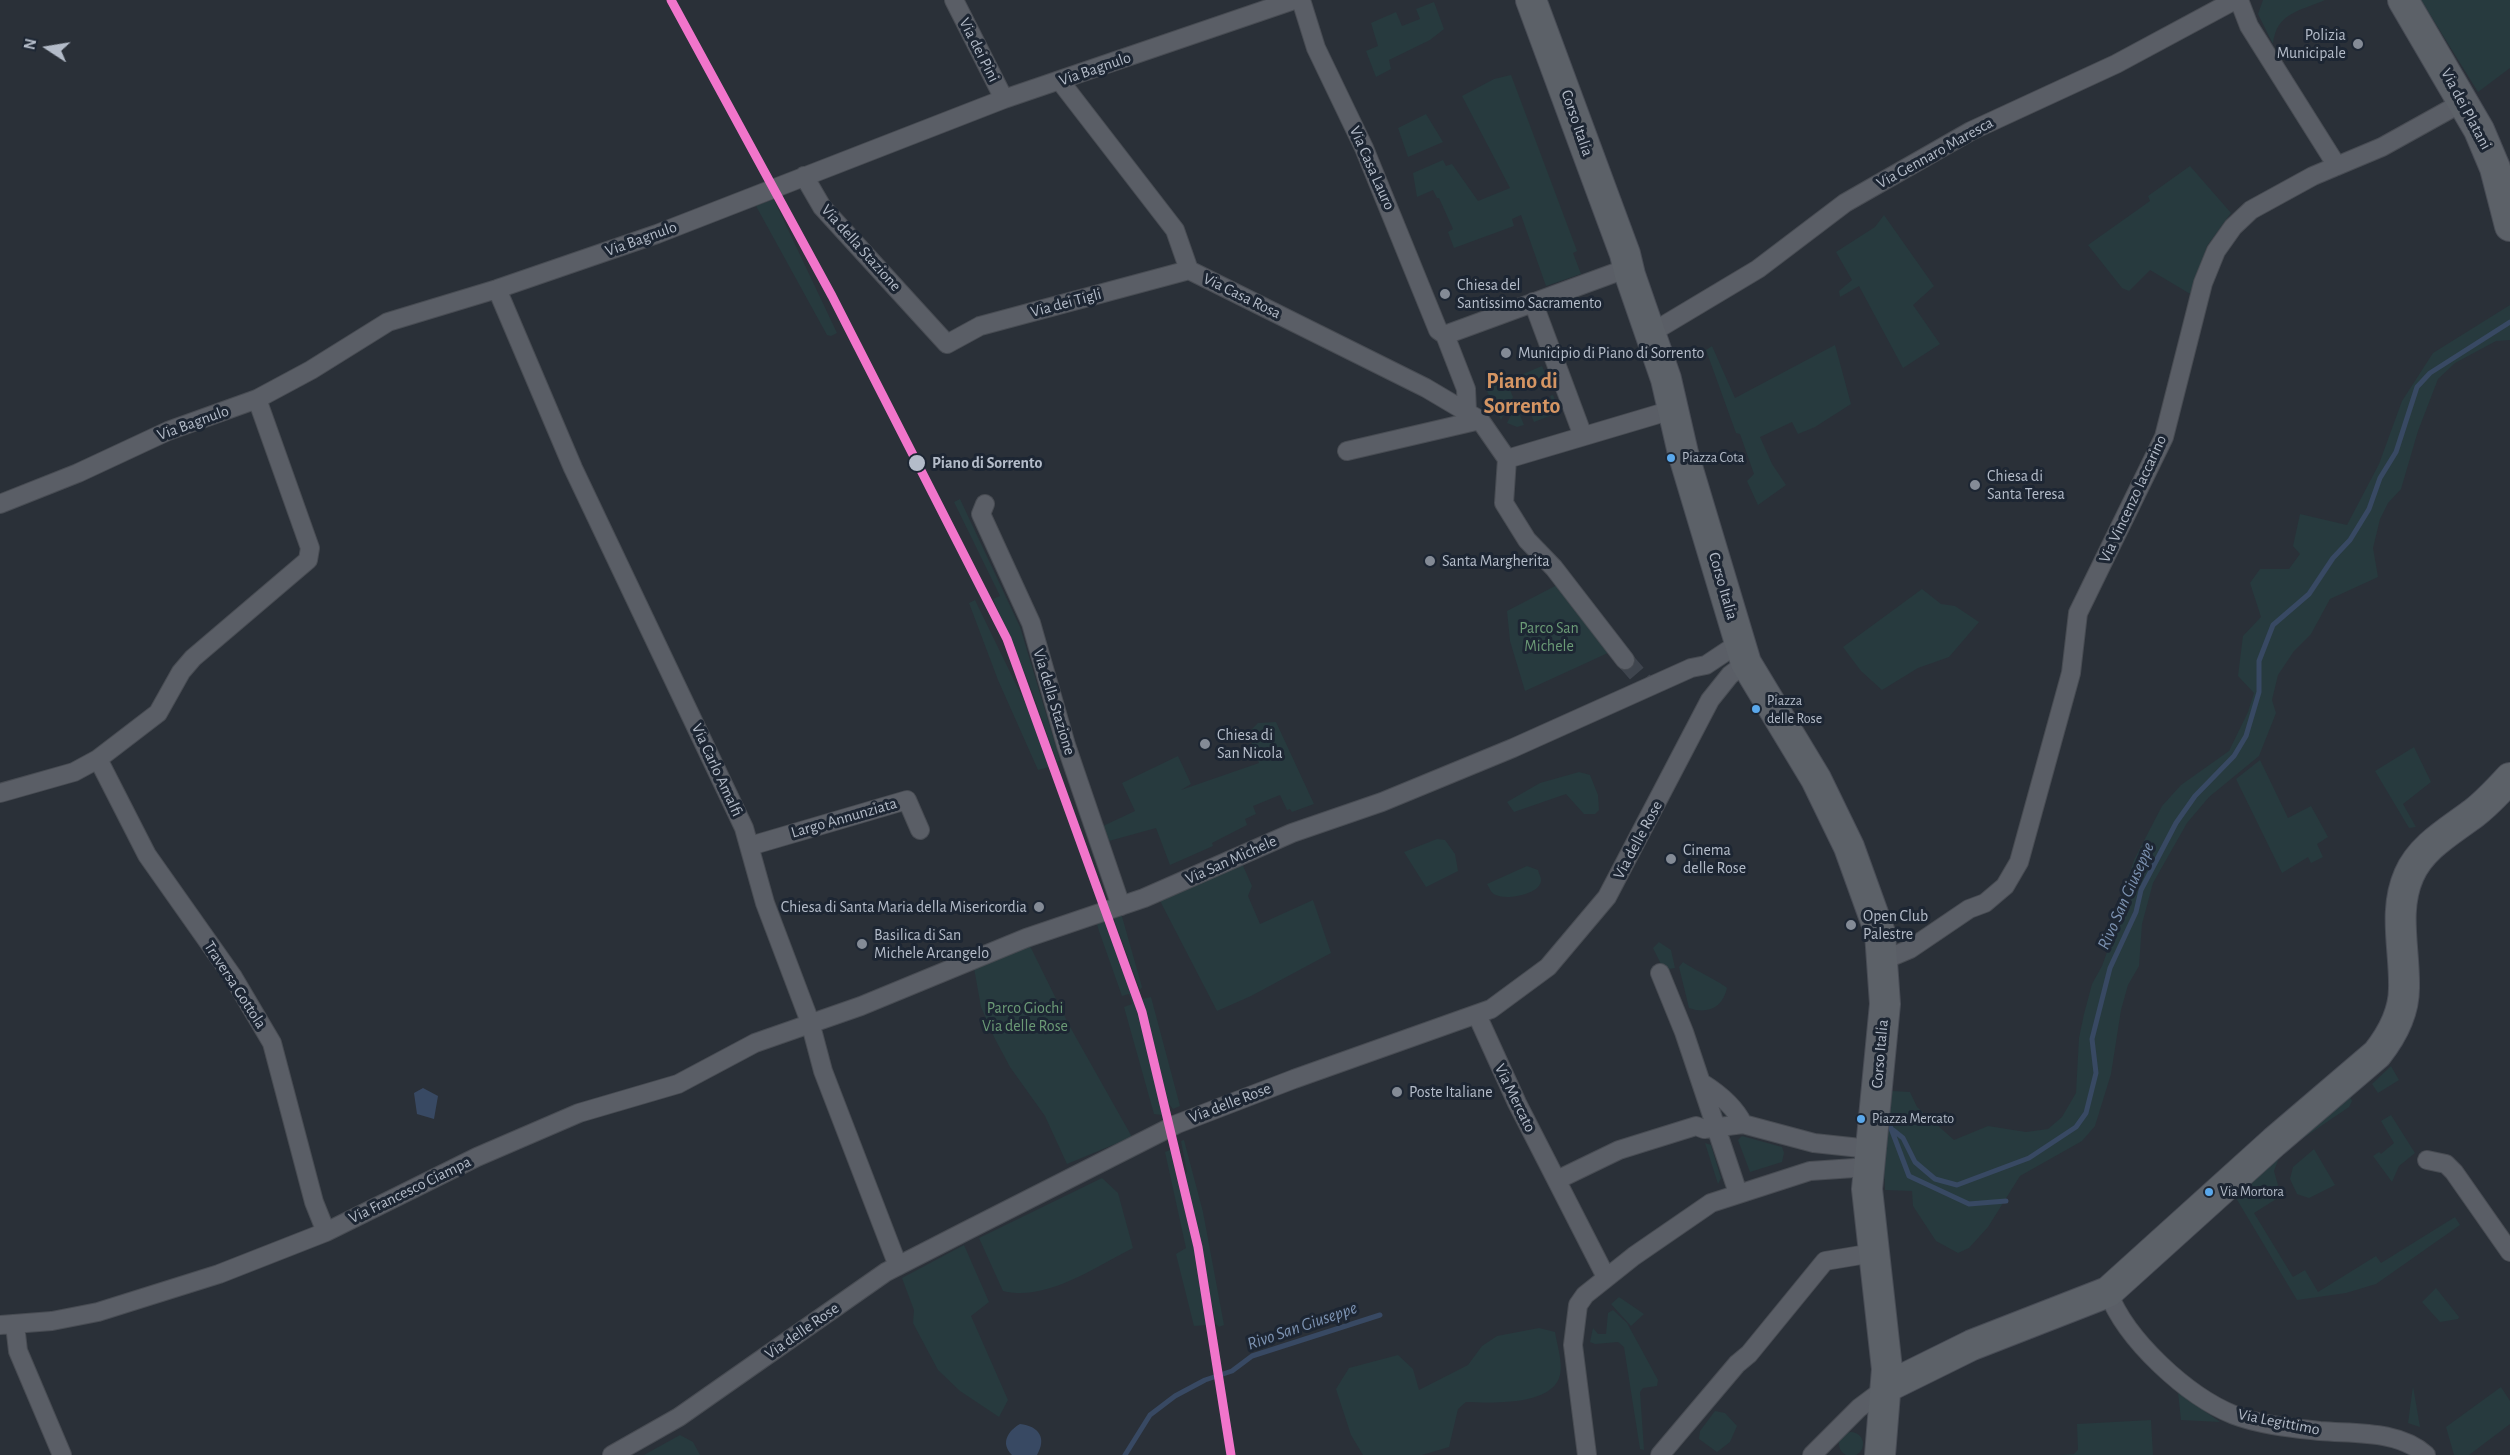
<!DOCTYPE html>
<style>
body{margin:0}
#map{position:relative;width:2510px;height:1455px;overflow:hidden;background:#2a3038;font-family:"Alegreya Sans",sans-serif}
canvas{display:block}
.north{position:absolute;left:18px;top:18px;width:60px;height:60px;-webkit-text-stroke:4px #1d2633;paint-order:stroke;rotate:282deg;font-size:16px;font-weight:700;line-height:24px;text-align:center;color:#b4bcc9}
.north::after{content:'';display:block;margin:auto;width:21px;height:27px;background:#b4bcc9;clip-path:polygon(50% 0,100% 100%,50% 72%,0 100%)}
</style>
<div id="map">
<canvas width="2510" height="1455"></canvas>
<div class="north">N</div>
</div>
<script>
const ctx = document.querySelector('canvas').getContext('2d');
ctx.lineJoin = 'round';
function fill(path, color) {
  ctx.fillStyle = color;
  ctx.fill(path, 'evenodd');
}
function stroke(path, color, width, dash) {
  ctx.strokeStyle = color;
  ctx.lineWidth = width;
  ctx.lineCap = dash ? 'butt' : 'round';
  ctx.setLineDash(dash || []);
  ctx.stroke(path);
}
function drawText(font, color, halo, rows, align = 'center') {
  ctx.font = font + ' "Alegreya Sans",sans-serif';
  ctx.lineWidth = 6;
  ctx.setLineDash([]);
  ctx.textBaseline = 'middle';
  ctx.strokeStyle = halo;
  ctx.fillStyle = color;
  for (const [text, x, y, turn = 0] of rows) {
    ctx.save();
    ctx.translate(x, y);
    ctx.rotate((+turn || 0) * Math.PI / 180);
    ctx.textAlign = isNaN(turn) ? turn : align;
    if (halo) ctx.strokeText(text, 0, 0);
    ctx.fillText(text, 0, 0);
    ctx.restore();
  }
}
fill(new Path2D(`
 M2263 0H2325C2300 11 2276 13 2273 44L2258 14Z
 M2421 0H2510V68L2478 92Z
 M1434 2 1444 29 1430 40 1389 60 1391 69 1376 77 1366 51 1378 46 1371 23 1396 12 1402 26 1420 19 1416 9Z
 M1511 75 1577 251 1573 253 1581 274 1546 286 1521 215 1512 219 1514 226 1454 248 1448 232 1453 229 1439 198H1437L1433 190 1417 197 1413 173 1443 160 1446 166 1452 164 1478 201 1510 188 1462 96 1494 79Z
 M1426 114 1443 142 1408 157 1398 128Z
 M2190 166 2231 213 2207 246 2192 295 2150 270 2129 291 2122 288 2088 245 2150 201 2148 196Z
 M771 200H774L837 333 831 336 827 335 756 206Z
 M1884 215 1934 286 1913 305 1940 344 1903 368 1859 286 1840 297 1839 291 1852 280 1836 252 1875 227Z
 M2510 305V340L2496 341 2455 363 2438 379 2418 431 2401 489 2388 503 2380 519 2373 548 2378 577 2330 599 2311 634 2294 651 2278 675 2272 700 2276 713 2259 756 2209 797 2187 823 2153 883 2142 924 2139 966 2128 985 2121 1010 2111 1074 2095 1126 2082 1141 2020 1176 1988 1227 1969 1248 1958 1253 1936 1241 1913 1206 1912 1191 1885 1190 1884 1168 1892 1091 1910 1092 1917 1107 1954 1140 1988 1126 2026 1132 2048 1129 2062 1117 2076 1093 2079 1038 2084 1014 2092 984 2102 966 2120 916 2123 892 2134 860 2162 806 2181 785 2229 751 2248 712 2254 693 2238 676 2243 636 2261 617 2250 583 2260 569H2289L2300 554 2293 546 2300 514 2347 525 2379 464 2402 401 2433 353Z
 M1835 345 1851 404 1815 427 1798 434 1792 422 1760 437 1772 464 1786 485 1758 505 1747 481 1754 474 1740 434 1736 433 1706 350 1712 346 1735 398Z
 M1542 366 1548 380 1545 382 1542 377 1524 385 1525 390 1522 391 1516 377Z
 M1506 380 1513 397 1501 420 1487 391 1488 386Z
 M1553 395 1560 412 1534 422 1527 405 1530 404 1533 409 1552 401 1550 396Z
 M1516 405 1524 425 1517 427 1507 423Z
 M960 499 1020 627 1060 760 1057 762 1029 683 993 599 1000 596 954 502Z
 M1557 585 1610 652 1525 691 1510 641 1507 611Z
 M1922 589 1941 604 1955 606 1979 622 1949 657 1918 668 1882 690 1861 671 1843 647Z
 M975 600 1029 711 1049 767 1038 770 998 680 969 603Z
 M1276 722 1314 804 1292 812 1290 809 1287 810 1280 795 1253 806 1256 814 1245 819 1247 825 1212 843 1213 846 1170 865 1156 828 1109 841 1103 826 1135 811 1122 783 1178 756 1191 784 1181 790 1259 763 1248 733 1258 723Z
 M2414 747 2431 782 2403 804 2416 827 2409 828 2375 771Z
 M2260 760 2288 818 2311 806 2328 837 2317 844 2323 857 2311 863 2308 857 2282 873 2236 779Z
 M1579 772 1590 775 1598 795 1599 810 1595 814H1584L1566 794 1514 812 1507 802 1540 783Z
 M1437 839 1445 840 1455 854 1458 871 1426 887 1404 852Z
 M1239 857 1252 886 1248 896 1260 924 1313 900 1331 953 1251 996 1217 1011 1158 897Z
 M1527 866 1538 870C1539 875 1543 879 1540 884 1535 895 1506 900 1496 895 1491 893 1490 889 1487 884Z
 M1121 913 1142 987 1140 990 1115 922V915Z
 M1103 917 1106 925 1109 924 1139 1013 1162 1106 1160 1107 1162 1115 1154 1114 1124 1007 1132 1004 1129 994 1122 996 1099 931 1097 924Z
 M1659 942 1671 950 1675 968 1664 970 1653 948Z
 M1029 944 1069 1025 1132 1137 1067 1164 1045 1116 1010 1067 994 1037 981 1007 974 968Z
 M1683 962C1691 968 1724 984 1727 988 1723 1007 1708 1015 1689 1008L1679 967Z
 M1151 997 1180 1106 1173 1109 1169 1104 1142 999Z
 M2391 1066 2399 1080 2378 1093 2372 1084Z
 M2349 1094 2352 1101 2349 1107 2296 1143 2294 1142Z
 M2391 1115 2415 1153 2399 1166 2392 1182 2373 1156 2379 1152 2381 1154 2394 1143 2381 1121Z
 M1742 1136 1782 1147 1784 1153 1782 1162 1750 1172 1738 1140Z
 M1184 1140 1203 1212 1224 1325 1219 1327 1216 1324 1185 1173 1187 1172 1181 1141Z
 M1705 1143 1711 1145 1721 1178 1718 1184Z
 M2314 1149 2335 1185 2309 1198 2297 1194 2290 1179 2293 1167Z
 M1170 1150 1194 1248 1208 1325 1194 1326 1176 1254 1186 1248 1165 1152Z
 M2281 1152 2274 1171 2281 1196 2254 1213 2293 1277 2305 1270 2318 1292 2376 1256 2381 1263 2455 1217 2460 1225 2376 1284 2346 1293 2297 1300 2233 1193Z
 M1102 1178 1118 1193 1133 1248C1095 1267 1046 1302 1003 1291L979 1238Z
 M964 1245 989 1302 971 1316 1008 1400 999 1417 960 1391 938 1370 913 1323 914 1310 902 1278Z
 M2436 1288 2459 1317 2458 1319 2440 1322 2422 1302Z
 M1619 1297 1644 1314 1631 1326 1611 1304Z
 M1613 1310 1627 1323 1658 1380 1657 1386 1643 1388 1640 1392 1644 1450 1640 1449 1624 1347 1618 1342 1595 1344 1590 1342 1593 1328 1598 1334H1606L1608 1313Z
 M1539 1328 1555 1332C1557 1345 1563 1362 1560 1375 1553 1406 1491 1403 1466 1402L1458 1409 1449 1447 1422 1455H1363L1351 1435 1336 1389 1349 1368 1398 1355 1413 1369 1419 1390 1468 1365 1482 1346 1497 1336Z
 M2413 1386 2420 1427 2408 1423Z
 M2501 1387 2510 1401V1424L2469 1455H2454L2446 1427Z
 M2178 1392 2220 1422 2181 1420Z
 M1715 1411 1725 1413 1737 1426 1730 1442 1717 1452 1699 1439 1700 1431Z
 M2151 1420 2153 1455H2061L2074 1454 2078 1450 2077 1424Z
 M1839 1444a12 12 0 1 1 24 0a12 12 0 1 1-24 0Z
 M680 1435 693 1442 700 1455H644Z`), '#273a3e');
fill(new Path2D(`
 M423 1088 438 1096 434 1119 417 1114 414 1093Z
 M1020 1424C1039 1426 1047 1438 1037 1455H1012C1000 1443 1008 1431 1020 1424Z`), '#384963');
stroke(new Path2D(`
 M1889 1123 1909 1176 1969 1204 2006 1201
 M1893 1130 1903 1138 1915 1162 1935 1179 1957 1185 2029 1158 2076 1127 2086 1113 2096 1073 2092 1039 2110 968 2136 912 2141 890 2176 823 2195 796 2234 756 2246 736 2259 692V661L2273 625 2309 594 2333 558 2350 540 2369 509 2380 478 2396 452 2417 387 2430 373 2510 322
 M1125 1455 1150 1415 1175 1396 1205 1380 1232 1371 1252 1356 1380 1315`), '#384963', 5);
stroke(new Path2D(`
 M1625 660 1645 683`), '#3f454e', 18, [18, 9]);
const street = new Path2D(`
 M954 0 1004 99
 M1301 0 1316 48 1364 148 1438 330 1445 335
 M2239 0 2249 26 2337 166
 M1060 81 1175 230 1189 270 1426 388 1480 420 1507 459 1672 410
 M804 176 822 207 947 344 980 326 1189 270
 M497 289 573 468 744 828 765 903 810 1022 823 1071 898 1266
 M1533 302 1583 436
 M1651 333 1758 269 1845 203 1971 131 2116 64 2235 0
 M1445 335 1628 268
 M1445 335 1466 389 1467 411
 M1347 451 1480 420
 M1507 459 1504 503 1527 540 1554 568 1625 660
 M0 504 78 473 168 431 257 399 311 370 388 322 497 289 657 234 1004 99 1294 0
 M985 504 981 514 1031 623 1066 745 1121 906
 M98 759 147 855 233 977 272 1043 314 1202 326 1232
 M0 793 74 772 98 759 158 713 181 672 193 658 308 560 310 548 257 399
 M750 846 907 800 920 830
 M1884 960 1910 949 1969 909 1985 903 2005 886 2019 862 2071 673 2078 613 2164 437 2203 283 2216 251 2233 227 2251 210 2313 176 2382 147 2463 102
 M1660 973 1684 1032 1738 1193
 M1477 1015 1517 1103 1606 1277
 M1702 1083C1718 1093 1735 1107 1743 1124
 M2427 1160 2446 1164 2454 1172 2510 1252
 M1557 1180 1619 1150 1696 1126 1704 1129 1743 1124 1814 1143 1870 1149
 M2108 1292C2126 1340 2187 1396 2234 1415 2260 1425 2293 1428 2320 1431 2355 1434 2398 1430 2426 1455
 M0 1325 52 1321 98 1312 219 1274 326 1232 477 1157 579 1113 678 1084 755 1043 861 1006 1026 938 1144 898 1292 833 1382 802 1513 748 1691 668 1706 665 1739 643
 M15 1325 18 1351 62 1455
 M612 1455 679 1417 886 1272 966 1231 1177 1124 1294 1079 1491 1009 1548 967 1607 897 1710 700 1730 675 1746 663
 M1587 1455 1573 1345 1578 1305 1585 1295 1634 1256 1711 1203 1810 1171 1869 1167
 M1660 1455 1737 1364 1749 1354 1825 1261 1873 1253
 M1812 1455 1859 1408 1887 1387`);
const primary = new Path2D(`
 M1531 0 1625 254 1630 275 1666 379 1683 453 1746 663 1816 779 1849 847 1880 933 1885 1004 1867 1189 1887 1369 1880 1455
 M2403 0 2479 130 2495 168 2510 226
 M1887 1387 1972 1345 2108 1292 2274 1142 2377 1054C2392 1035 2404 1013 2404 988 2405 950 2393 911 2409 875 2421 847 2450 831 2474 813 2487 803 2499 790 2510 778`);
stroke(street, '#484c53', 20);
stroke(primary, '#484c55', 32);
stroke(street, '#5a5e66', 18);
stroke(primary, '#5c6168', 30);
stroke(new Path2D(`
 M671 0 832 296 1007 639 1142 1012 1198 1247 1231 1455`), '#f175cb', 9);
for (const [x, y, r, color] of [
 [2358,44,6,"#848b96"],
 [1445,294,6,"#848b96"],
 [1506,353,6,"#848b96"],
 [1671,458,5,"#5aa8eb"],
 [917,463,9,"#b4bcc9"],
 [1975,485,6,"#848b96"],
 [1430,561,6,"#848b96"],
 [1756,709,5,"#5aa8eb"],
 [1205,744,6,"#848b96"],
 [1671,859,6,"#848b96"],
 [1039,907,6,"#848b96"],
 [1851,925,6,"#848b96"],
 [862,944,6,"#848b96"],
 [1397,1092,6,"#848b96"],
 [1861,1119,5,"#5aa8eb"],
 [2209,1192,5,"#5aa8eb"]
]) {
  const dot = new Path2D();
  dot.arc(x, y, r, 0, 2 * Math.PI);
  ctx.fillStyle = color;
  ctx.fill(dot);
  stroke(dot, '#1d2633', 2);
}
drawText('14px', '#b4bcc9', '#1d2633', [
 ["Piazza Cota",1682,458],
 ["Piazza",1767,701],
 ["delle Rose",1767,719],
 ["Piazza Mercato",1872,1119],
 ["Via Mortora",2220,1192]
], 'left');
drawText('16px', '#b4bcc9', '#1d2633', [
 ["Polizia",2346,35,"right"],
 ["Municipale",2346,53,"right"],
 ["Chiesa del",1457,285],
 ["Santissimo Sacramento",1457,303],
 ["Municipio di Piano di Sorrento",1518,353],
 ["Chiesa di",1987,476],
 ["Santa Teresa",1987,494],
 ["Santa Margherita",1442,561],
 ["Chiesa di",1217,735],
 ["San Nicola",1217,753],
 ["Cinema",1683,850],
 ["delle Rose",1683,868],
 ["Chiesa di Santa Maria della Misericordia",1027,907,"right"],
 ["Open Club",1863,916],
 ["Palestre",1863,934],
 ["Basilica di San",874,935],
 ["Michele Arcangelo",874,953],
 ["Poste Italiane",1409,1092]
], 'left');
drawText('16px', '#b4bcc9', '#1d2633', [
 ["Via dei Pini",979,50,63],
 ["Via Bagnulo",1095,69,-19],
 ["Via dei Platani",2466,109,62],
 ["Corso Italia",1577,123,71],
 ["Via Gennaro Maresca",1935,153,-29],
 ["Via Casa Lauro",1372,168,66],
 ["Via Bagnulo",641,239,-20],
 ["Via della Stazione",861,248,48],
 ["Via Casa Rosa",1242,296,26],
 ["Via dei Tigli",1066,303,-15],
 ["Via Bagnulo",193,423,-20],
 ["Via Vincenzo Iaccarino",2133,499,-65],
 ["Corso Italia",1723,586,74],
 ["Via della Stazione",1054,702,73],
 ["Via Carlo Amalfi",717,770,65],
 ["Largo Annunziata",844,818,-16],
 ["Via delle Rose",1638,840,-62],
 ["Via San Michele",1231,860,-24],
 ["Traversa Gottola",235,985,57],
 ["Corso Italia",1880,1054,-85],
 ["Via Mercato",1515,1098,64],
 ["Via delle Rose",1230,1103,-21],
 ["Via Francesco Ciampa",410,1190,-26],
 ["Via delle Rose",802,1331,-35],
 ["Via Legittimo",2279,1422,11]
]);
drawText('bold 16px', '#b4bcc9', '#1d2633', [
 ["Piano di Sorrento",932,463]
], 'left');
drawText('16px', '#6b9a76', '#1d2633', [
 ["Parco San",1549,628],
 ["Michele",1549,646],
 ["Parco Giochi",1025,1008],
 ["Via delle Rose",1025,1026]
]);
drawText('italic 18px', '#7c92b1', '#1d2633', [
 ["Rivo San Giuseppe",2126,896,-66],
 ["Rivo San Giuseppe",1302,1326,-19]
]);
drawText('bold 22px', '#d59563', '#1d2633', [
 ["Piano di",1522,381],
 ["Sorrento",1522,406]
]);
</script>
